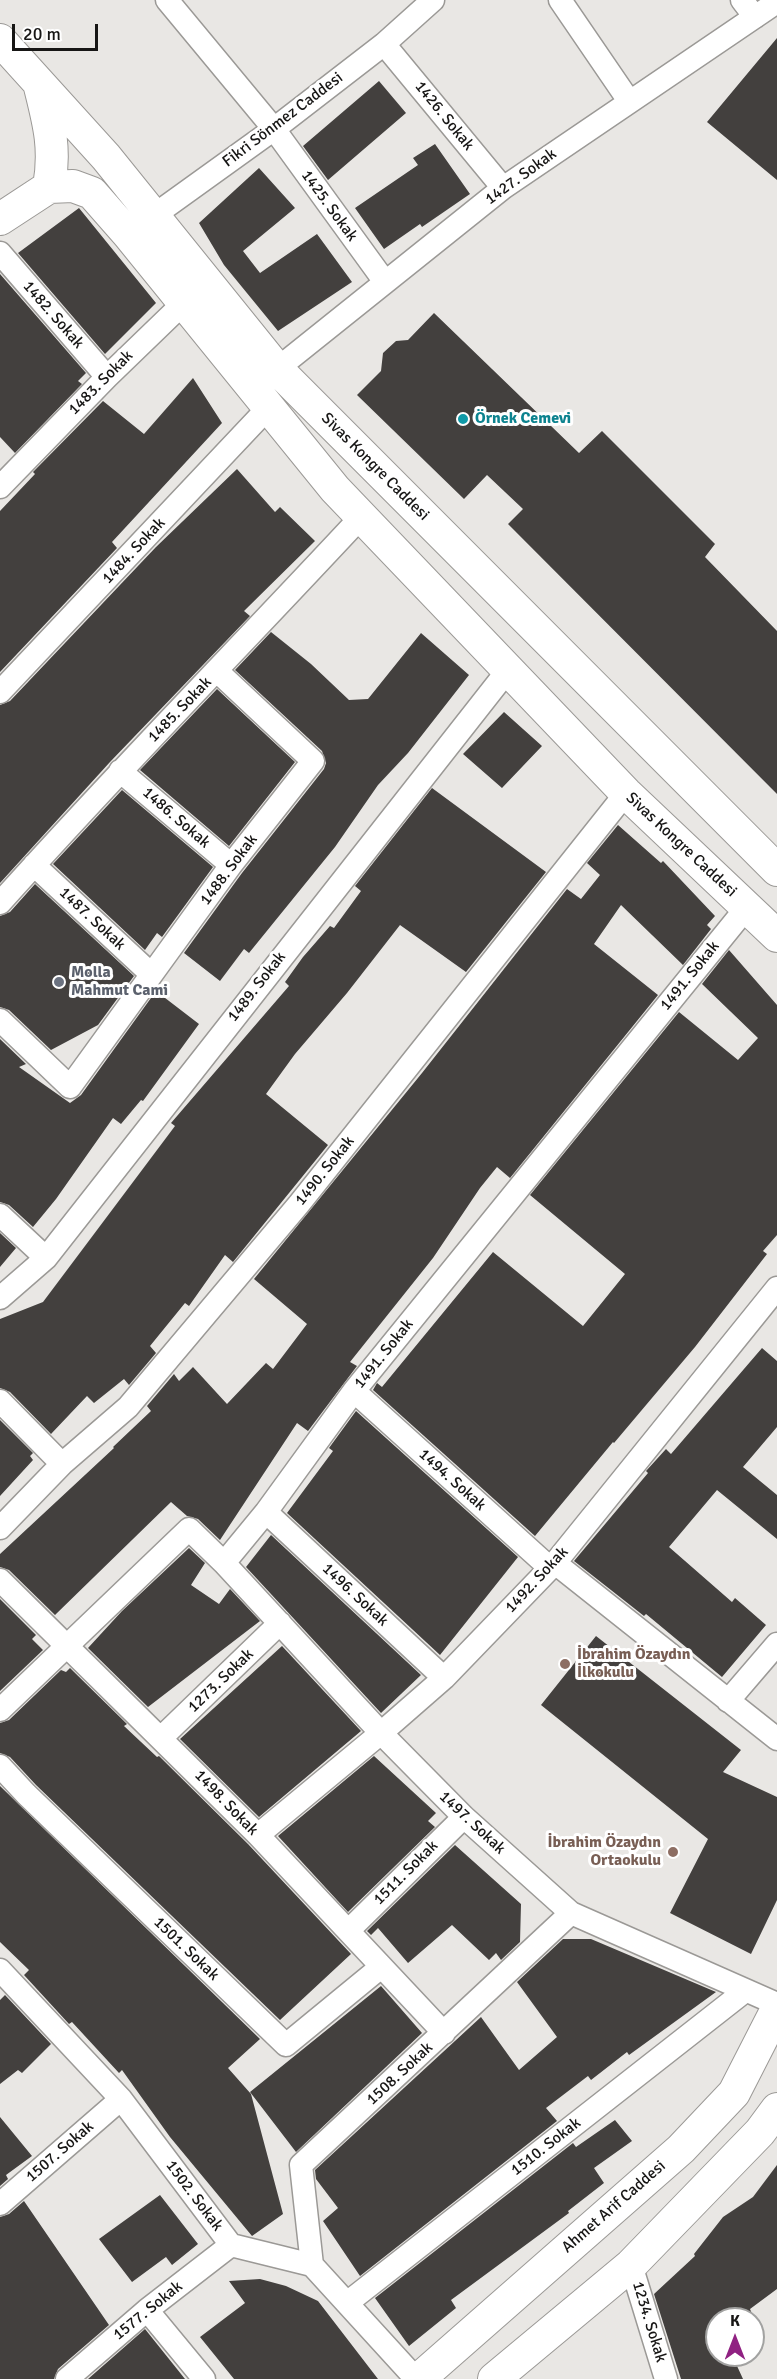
<!DOCTYPE html>
<meta charset="utf-8">
<style>
body{margin:0}
#map{position:relative;width:777px;height:2379px;overflow:hidden;background:#e9e7e4;font-family:Signika,sans-serif}
canvas{display:block}
.north{position:absolute;left:705px;top:2307px;width:60px;height:60px;box-sizing:border-box;background:#fff;border:2px solid #a2a2a1;border-radius:50%;rotate:0deg;font-size:16px;font-weight:700;line-height:24px;text-align:center;color:#171615}
.north::after{content:'';display:block;margin:auto;width:21px;height:27px;background:#902182;clip-path:polygon(50% 0,100% 100%,50% 72%,0 100%)}
.scale{position:absolute;left:12px;top:24px;width:86px;height:27px;box-sizing:border-box;border:3px solid #171615;border-top:0;padding-left:8px;font-size:18px;line-height:21px;white-space:nowrap;color:#171615;-webkit-text-stroke:4px #fff;paint-order:stroke}
</style>
<div id="map">
<canvas width="777" height="2379"></canvas>
<div class="north">K</div>
<div class="scale">20 m</div>
</div>
<script>
const ctx = document.querySelector('canvas').getContext('2d');
ctx.lineJoin = 'round';
function fill(path, color) {
  ctx.fillStyle = color;
  ctx.fill(path, 'evenodd');
}
function stroke(path, color, width, dash) {
  ctx.strokeStyle = color;
  ctx.lineWidth = width;
  ctx.lineCap = dash ? 'butt' : 'round';
  ctx.setLineDash(dash || []);
  ctx.stroke(path);
}
function drawText(font, color, halo, rows, align = 'center') {
  ctx.font = font + ' Signika,sans-serif';
  ctx.lineWidth = 6;
  ctx.setLineDash([]);
  ctx.textBaseline = 'middle';
  ctx.strokeStyle = halo;
  ctx.fillStyle = color;
  for (const [text, x, y, turn = 0] of rows) {
    ctx.save();
    ctx.translate(x, y);
    ctx.rotate((+turn || 0) * Math.PI / 180);
    ctx.textAlign = isNaN(turn) ? turn : align;
    if (halo) ctx.strokeText(text, 0, 0);
    ctx.fillText(text, 0, 0);
    ctx.restore();
  }
}
fill(new Path2D(`
 M777 38V180L707 122Z
 M379 81 406 113 328 180 303 146Z
 M435 144 470 194 422 227 420 224 384 249 355 208 418 165 413 158Z
 M259 168 295 208 243 251 260 273 317 234 352 282 278 331 224 265 199 223Z
 M79 208 156 303 105 354 18 253Z
 M0 274 86 373 78 381 82 384 15 453 0 437Z
 M434 313 579 453 602 431 715 544 705 557 777 631V794L508 524 523 509 487 475 464 499 357 395 381 371 383 353 396 341 408 340Z
 M193 378 222 423 112 542 117 548 0 672V511L35 474 33 472 103 401 144 434Z
 M237 469 275 512 280 507 315 541 244 611 250 616 110 762 0 883V705L10 701 156 547Z
 M271 632 311 664 349 700 368 699 421 633 469 675 408 753 378 785 335 847 249 953 244 949 220 981 184 953 242 873 324 769 326 763 322 751 235 670Z
 M217 689 295 762 229 846 140 770Z
 M504 712 542 746 502 788 463 754Z
 M432 788 546 872 466 972 400 925 347 993 295 1054 266 1094 328 1145 233 1262 225 1255 189 1306 185 1303 150 1346 156 1353 129 1385 124 1379 94 1403 87 1396 51 1434 10 1392 0 1388V1319L43 1302 175 1126 171 1123 289 986 285 982 303 957 330 926 334 928 361 891 355 886Z
 M122 790 213 867 162 937 157 933 145 950 53 864Z
 M618 825 661 863 663 861 715 916 707 925 711 929 683 965 621 905 594 944 658 995 510 1178 497 1167 480 1188 433 1258 350 1362 357 1366 308 1431 297 1423 220 1540 198 1519 187 1516 171 1502 55 1615 9 1570 0 1567V1554L114 1448 113 1447 151 1411 147 1406 174 1374 179 1381 193 1367 227 1404 266 1363 273 1369 307 1324 254 1279 422 1073 567 889 581 899 600 875 587 863Z
 M35 884 134 976 98 1025 51 1050 9 1010 0 1007V916L10 912Z
 M729 950 777 1005V1235L763 1251 767 1254 695 1347 614 1443 613 1442 535 1536 373 1390 377 1383 382 1387 493 1252 583 1326 625 1274 530 1195 679 1012 738 1060 758 1038 702 984Z
 M156 991 199 1024 143 1101 141 1100 121 1124 113 1118 56 1199 33 1227 9 1205 0 1202V1039L26 1064 19 1067 70 1103 81 1095Z
 M0 1233 16 1248 0 1267Z
 M762 1348 777 1361V1427L743 1467 777 1495V1539L717 1490 669 1547 732 1602 735 1598 766 1625 722 1677 646 1614 644 1616 574 1561 648 1473 646 1471 666 1449 671 1454Z
 M356 1411 518 1557 440 1655 287 1513 333 1451 329 1448Z
 M0 1420 33 1453 30 1456 33 1460 0 1496Z
 M271 1535 421 1675 381 1713 246 1567Z
 M189 1548 205 1563 191 1585 219 1604 230 1589 260 1621 148 1707 88 1648 122 1611Z
 M0 1599 36 1635 32 1639 43 1650 0 1691Z
 M596 1636 741 1750 723 1772 777 1797V1900L751 1954 670 1913 708 1839 541 1705Z
 M282 1646 361 1731 259 1817 180 1739Z
 M70 1668 127 1724 124 1726 157 1757 159 1756 248 1844 351 1954 280 2020 36 1785 10 1757 0 1753V1723L9 1720 61 1670 66 1672Z
 M374 1756 436 1813 428 1821 435 1827 348 1912 278 1836Z
 M0 1786 260 2039 228 2068 251 2094 283 2214 252 2236 170 2137 122 2070 119 2073 72 2022 69 2024 24 1975 29 1970 0 1942Z
 M455 1845 521 1904 520 1942 501 1960 496 1953 489 1960 452 1925 408 1963 378 1928 371 1935 367 1931Z
 M563 1939H591L716 1992 629 2055 627 2052 591 2080 588 2076 546 2108 557 2121 360 2276 323 2221 338 2208 316 2179 315 2170 481 2017 519 2070 557 2037 517 1982Z
 M381 1986 422 2033 296 2152 250 2092Z
 M5 1995 51 2044 22 2073 18 2070 0 2084V2000Z
 M0 2117 32 2156 6 2175 8 2179 0 2186Z
 M615 2120 632 2141 594 2168 604 2183 568 2211 569 2213 451 2300 456 2308 409 2346 375 2298 573 2143 576 2147Z
 M777 2165V2289L750 2309 754 2319H717V2355H732L743 2379H681L654 2294 695 2256 694 2254 723 2217 753 2197Z
 M160 2195 198 2244 172 2265 166 2257 132 2282 99 2239Z
 M24 2201 109 2325 58 2369 54 2379H0V2217L9 2214Z
 M260 2279 286 2286 318 2301 378 2379H234L200 2337 245 2303 229 2281Z
 M145 2329 185 2379H88Z`), '#43403e');
const minor = new Path2D(`
 M167 0 274 129 385 282
 M560 0 629 101
 M742 0 755 17
 M384 44 503 188
 M142 224 274 129 384 44 433 0
 M0 253 107 377
 M277 369 503 188 777 2
 M0 487 107 377 194 293
 M0 692 267 409
 M120 771 231 865
 M34 865 150 973
 M0 903C117 772 241 646 361 517
 M0 1020 70 1087 231 865 313 761 217 671
 M0 1215 46 1258
 M0 1298 46 1258 508 670
 M354 1391 550 1568
 M0 1401 62 1464
 M266 1512 444 1678
 M0 1528 62 1464 128 1407 299 1204 626 793
 M224 1563 381 1733 464 1817 571 1913 777 2004
 M555 1563 777 1739
 M0 1580 258 1835 444 2033
 M728 1701 777 1644
 M0 1710 189 1529 224 1563 266 1512 354 1391 747 907
 M161 1738 280 1623
 M0 1766 26 1794 286 2045 381 1967
 M258 1835 381 1733 444 1678 555 1563 777 1288
 M349 1930 464 1817
 M0 1970 121 2099 231 2245 312 2265 416 2379
 M0 2204 121 2099
 M312 2265 301 2165 571 1913
 M631 2265 666 2379
 M347 2303 745 1991
 M147 2310 204 2379
 M67 2379 147 2310 231 2245`);
const secondary = new Path2D(`
 M0 40 106 157 277 369 777 870
 M40 87C49 123 56 149 49 187
 M49 187 73 186 92 193 128 234 335 489 626 793 777 936
 M0 219 49 187
 M419 2379 681 2149 734 2093 777 2009
 M494 2379 631 2265 760 2132 777 2109`);
stroke(minor, '#9b9996', 25);
stroke(secondary, '#9b9996', 34);
stroke(minor, '#fff', 22);
stroke(secondary, '#fff', 32);
for (const [x, y, r, color] of [
 [463,419,6,"#0f9aa8"],
 [59,982,6,"#6b7280"],
 [565,1664,6,"#8d6e63"],
 [673,1852,6,"#8d6e63"]
]) {
  const dot = new Path2D();
  dot.arc(x, y, r, 0, 2 * Math.PI);
  ctx.fillStyle = color;
  ctx.fill(dot);
  stroke(dot, '#fff', 2);
}
drawText('16px', '#171615', '#fff', [
 ["1426. Sokak",444,116,51],
 ["Fikri Sönmez Caddesi",283,120,-37],
 ["1427. Sokak",521,177,-36],
 ["1425. Sokak",329,206,54],
 ["1482. Sokak",53,315,49],
 ["1483. Sokak",101,383,-45],
 ["Sivas Kongre Caddesi",375,467,45],
 ["1484. Sokak",134,551,-47],
 ["1485. Sokak",180,710,-46],
 ["1486. Sokak",176,818,41],
 ["Sivas Kongre Caddesi",681,845,43],
 ["1488. Sokak",229,870,-53],
 ["1487. Sokak",92,919,43],
 ["1491. Sokak",690,976,-51],
 ["1489. Sokak",257,987,-52],
 ["1490. Sokak",325,1171,-51],
 ["1491. Sokak",384,1354,-51],
 ["1494. Sokak",452,1480,42],
 ["1492. Sokak",537,1580,-47],
 ["1496. Sokak",355,1595,43],
 ["1273. Sokak",221,1681,-44],
 ["1498. Sokak",226,1803,46],
 ["1497. Sokak",472,1823,43],
 ["1511. Sokak",406,1873,-45],
 ["1501. Sokak",186,1949,44],
 ["1508. Sokak",400,2074,-43],
 ["1510. Sokak",546,2147,-38],
 ["1507. Sokak",60,2152,-41],
 ["1502. Sokak",194,2196,53],
 ["Ahmet Arif Caddesi",614,2207,-41],
 ["1577. Sokak",148,2311,-39],
 ["1234. Sokak",649,2322,73]
]);
drawText('bold 16px', '#0d838f', '#fff', [
 ["Örnek Cemevi",475,419]
], 'left');
drawText('bold 16px', '#5b616d', '#fff', [
 ["Molla",71,973],
 ["Mahmut Cami",71,991]
], 'left');
drawText('bold 16px', '#785e54', '#fff', [
 ["İbrahim Özaydın",577,1655],
 ["İlkokulu",577,1673],
 ["İbrahim Özaydın",661,1843,"right"],
 ["Ortaokulu",661,1861,"right"]
], 'left');
</script>
